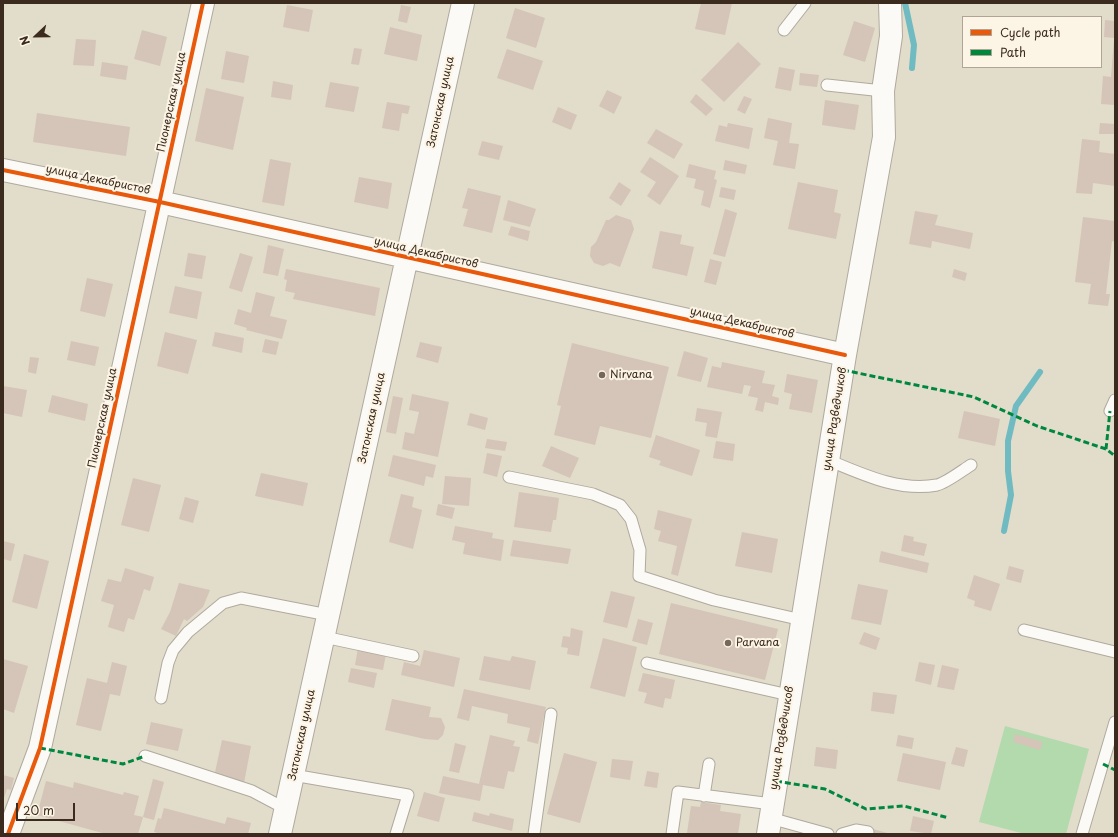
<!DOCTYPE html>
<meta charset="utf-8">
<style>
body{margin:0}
#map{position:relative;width:1118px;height:837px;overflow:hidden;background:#e2dcca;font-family:"Playpen Sans",sans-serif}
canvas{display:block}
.frame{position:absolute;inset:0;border:4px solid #3b2a1e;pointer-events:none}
.legend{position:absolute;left:962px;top:16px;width:140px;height:52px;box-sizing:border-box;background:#fcf5e5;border:1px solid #afa495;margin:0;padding:5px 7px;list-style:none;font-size:12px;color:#3b2a1e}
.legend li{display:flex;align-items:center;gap:8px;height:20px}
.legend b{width:20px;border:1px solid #afa495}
.north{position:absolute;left:16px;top:16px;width:40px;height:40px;-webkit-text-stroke:3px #fcf5e5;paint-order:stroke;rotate:248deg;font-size:11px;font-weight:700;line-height:16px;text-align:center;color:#3b2a1e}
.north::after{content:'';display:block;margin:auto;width:14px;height:18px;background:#3b2a1e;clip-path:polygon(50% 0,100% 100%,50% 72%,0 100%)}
.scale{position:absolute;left:16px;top:803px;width:59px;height:18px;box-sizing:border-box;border:2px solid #3b2a1e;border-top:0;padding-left:5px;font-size:12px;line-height:14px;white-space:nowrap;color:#3b2a1e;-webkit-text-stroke:3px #fcf5e5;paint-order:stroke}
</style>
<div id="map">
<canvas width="1118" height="837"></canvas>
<div class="frame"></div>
<ul class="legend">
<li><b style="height:5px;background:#e8590c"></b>Cycle path</li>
<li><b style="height:5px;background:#00873e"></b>Path</li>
</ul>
<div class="north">N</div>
<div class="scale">20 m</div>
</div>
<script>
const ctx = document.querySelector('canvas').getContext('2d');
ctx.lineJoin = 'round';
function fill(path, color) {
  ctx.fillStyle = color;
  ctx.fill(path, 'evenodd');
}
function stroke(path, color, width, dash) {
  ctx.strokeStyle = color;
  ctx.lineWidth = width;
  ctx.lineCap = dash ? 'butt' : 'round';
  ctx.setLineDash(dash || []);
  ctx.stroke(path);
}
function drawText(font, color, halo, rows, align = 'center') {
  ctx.font = font + ' "Playpen Sans",sans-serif';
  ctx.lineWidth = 4;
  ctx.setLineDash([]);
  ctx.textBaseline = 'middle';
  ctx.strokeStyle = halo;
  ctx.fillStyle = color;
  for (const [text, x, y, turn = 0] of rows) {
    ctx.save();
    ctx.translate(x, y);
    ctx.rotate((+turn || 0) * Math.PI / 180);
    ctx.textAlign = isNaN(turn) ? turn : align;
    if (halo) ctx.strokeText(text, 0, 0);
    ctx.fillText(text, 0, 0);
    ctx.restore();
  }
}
fill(new Path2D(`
 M1005 726 1089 749 1066 834H1025L979 822Z`), '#b2daad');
stroke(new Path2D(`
 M905 3 914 45 912 68
 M1004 531 1011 495 1008 471V441L1016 406 1040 372`), '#70bac2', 6);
fill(new Path2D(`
 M701 3H732L725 35 695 29Z
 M287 5 313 10 309 32 283 27Z
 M401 5 411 7 407 23 398 21Z
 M515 8 545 18 536 48 506 38Z
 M1105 20 1115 21V38L1104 37Z
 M854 21 875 28 865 62 843 55Z
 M390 27 422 35 417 61 384 54Z
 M142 30 167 37 160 66 134 59Z
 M76 39 96 40 94 66 73 65Z
 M1114 40 1115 105 1101 104 1103 76 1111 77Z
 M738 42 761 64 724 102 701 80Z
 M354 48 362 49 359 65 351 64Z
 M507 49 543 61 533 90 497 78Z
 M226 51 249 56 244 83 221 79Z
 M102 62 128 66 126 80 100 76Z
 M779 67 795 70 791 91 775 88Z
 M800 73 819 75 817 87 799 85Z
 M273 81 293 85 291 100 271 97Z
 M330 82 359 87 354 112 325 107Z
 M206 88 244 97 233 150 195 141Z
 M607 90 622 97 614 114 599 106Z
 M696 94 713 109 706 116 690 102Z
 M744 96 752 99 745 114 737 110Z
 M825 100 859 105 855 130 822 125Z
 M387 102 410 106 408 114 402 113 399 131 382 128Z
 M558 107 577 115 571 130 552 122Z
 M37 113 130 127 126 156 33 142Z
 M768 118 792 123 789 143 799 144 795 169 773 165 778 141 764 138Z
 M728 123 753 128 749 149 715 141 719 125 727 127Z
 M1100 123 1115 124V134H1099Z
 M656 129 683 144 674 159 647 143Z
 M1082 139 1100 141 1099 152 1115 154V186L1093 183 1092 194 1076 193Z
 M482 141 503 146 499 160 478 155Z
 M650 157 679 176 660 205 647 196 656 182 640 172Z
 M270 159 291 163 284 206 262 202Z
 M725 160 747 165 745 174 723 170Z
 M689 164 716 171 714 179 717 180 710 208 701 205 704 191 694 188 696 179 686 177Z
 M359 177 392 183 388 209 354 202Z
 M619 182 631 190 621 206 609 198Z
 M798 182 838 190 834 212 841 214 836 239 788 229Z
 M721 187 736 190 734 200 719 197Z
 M468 188 501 196 492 233 463 226 468 209 462 208Z
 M508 200 536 209 530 227 503 220Z
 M725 209 737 213 725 257 713 254Z
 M915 211 938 215 935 225 973 233 970 249 932 241 931 248 909 244Z
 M616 215 631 220 634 229 620 267 610 263 603 266 594 263 590 256 591 247 596 242 606 220H609Z
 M1083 217 1115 221V242L1112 241 1106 294H1110L1108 306 1088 304 1091 284 1075 282Z
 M511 226 530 231 528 241 508 235Z
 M660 231 682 235 680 244 694 247 687 276 652 268Z
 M268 245 284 249 278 276 263 273Z
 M188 253 206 256 202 279 184 276Z
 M240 253 253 257 242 292 229 288Z
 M710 259 722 262 716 285 704 282Z
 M286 269 380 288 375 316 293 299 295 293 285 291 287 280 284 279Z
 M954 269 967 273 965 281 952 277Z
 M87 278 113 284 105 317 80 311Z
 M175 286 202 292 197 319 169 313Z
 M256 292 275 297 270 316 287 320 282 339 246 330 247 328 234 324 238 309 251 313Z
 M165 332 197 340 188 374 157 366Z
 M215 332 244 338 242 353 212 346Z
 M265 339 279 342 276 355 262 352Z
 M71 341 99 347 95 366 67 360Z
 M420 342 442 347 438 363 416 357Z
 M572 343 669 367 651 438 600 426 595 445 554 435 561 406 557 405Z
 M684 351 708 358 701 382 677 376Z
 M30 357 39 358 36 374 28 372Z
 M722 362 765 371 762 383 775 385 772 396 779 398 778 405 765 402 763 412 755 410 758 398 748 396 751 386 744 385 742 394 707 387 712 366 721 368Z
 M787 374 818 380 812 413 789 409 792 394 784 392Z
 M3 386 27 390 22 417 3 413Z
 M412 394 449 402 438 457 402 449 405 432 414 434 419 412 409 410Z
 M52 395 88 404 85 421 48 412Z
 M393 396 403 398 396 434 386 432Z
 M697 408 722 412 717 438 705 436 707 423 695 421Z
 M964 411 1000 419 995 446 958 438Z
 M470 413 488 418 485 430 467 425Z
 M656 435 700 450 692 476 659 465 661 461 649 457Z
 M487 439 507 442 505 451 485 448Z
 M716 441 735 444 733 461 713 458Z
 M551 446 579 458 570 478 542 466Z
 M487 453 502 456 497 477 483 473Z
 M393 455 436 465 433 478 426 476 424 486 388 476Z
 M261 473 308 483 303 506 255 496Z
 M445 476 471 478 469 506 442 504Z
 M133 478 161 485 149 532 121 525Z
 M519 492 559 498 556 520H553L551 532 514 527Z
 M401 494 414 497 412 507 422 510 413 549 389 542Z
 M185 497 199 501 193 523 179 519Z
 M438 504 455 508 452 519 436 515Z
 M658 510 692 519 678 576 671 574 677 546 658 541 661 531 654 529Z
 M455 526 493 533 492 538 504 540 501 561 463 554 465 543 452 540Z
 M742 532 778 539 772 573 735 566Z
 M904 535 914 537 913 541 927 544 924 556 901 551Z
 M513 540 571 549 568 564 510 556Z
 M3 541 15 544 11 561 3 559Z
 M881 551 929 563 927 573 879 562Z
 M24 554 49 561 37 609 12 602Z
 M1009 566 1024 570 1021 583 1006 579Z
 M125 568 154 577 150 591 144 589 134 620 128 618 124 632 108 627 114 605 101 601 108 579 121 582Z
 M974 575 1000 584 991 611 974 606 975 601 967 598Z
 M179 583 210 590 203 607 187 621 184 619 176 636 161 629 170 612Z
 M858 584 888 590 881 625 851 619Z
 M611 591 635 597 627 628 603 622Z
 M671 603 778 629 765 680 659 654Z
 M638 619 653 623 647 645 632 641Z
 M571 628 583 631 579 656 567 654 568 648 561 647 563 636 570 637Z
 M864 632 880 638 876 650 859 644Z
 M603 638 637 647 625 697 590 688Z
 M358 648 386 654 383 670 355 665Z
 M424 650 460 658 454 687 401 675 404 662 420 666Z
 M484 656 510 661 512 656 536 661 530 690 479 680Z
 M3 659 28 666 14 713 3 709Z
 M112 662 127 666 120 696 110 694 101 731 76 725 87 678 107 683Z
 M919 662 935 665 931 685 915 681Z
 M942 665 959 669 954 690 937 687Z
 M351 668 377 673 374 688 348 682Z
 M643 673 675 680 671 699 665 698 663 708 644 703 647 693 638 691Z
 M464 689 546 707 538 744 527 741 530 728 507 723 508 714 472 706 469 721 457 718Z
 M873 692 897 695 894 714 871 711Z
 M392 699 431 707 429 717 441 718 445 727 443 735 438 740 425 739 385 730Z
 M151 722 183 729 178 751 146 744Z
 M1015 734 1043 742 1040 750 1013 742Z
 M490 735 515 741 513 746 520 747 514 772 508 771 504 789 483 785 480 801 439 793 443 776 479 784Z
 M898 735 914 738 912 749 896 746Z
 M222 740 251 746 244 783 214 777Z
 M455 743 466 746 459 773 449 771Z
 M816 747 838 750 836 769 814 766Z
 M956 747 968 750 964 767 951 764Z
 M564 753 597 762 580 823 547 814Z
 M903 753 946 762 940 790 897 781Z
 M612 759 633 761 630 780 610 777Z
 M647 771 659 773 657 788 644 786Z
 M3 775 14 778 11 790 7 789 3 801Z
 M153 779 164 782 154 820 143 817Z
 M46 781 73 788 74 782 123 795 124 792 139 796 134 815 143 817 138 834H106L37 815Z
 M424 792 445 798 439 822 417 816Z
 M701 802 721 805 720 811 741 814 738 834 687 833 691 806 700 807Z
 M164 808 225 824 227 817 251 823 248 834H161L154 832 158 818 161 819Z
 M474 812 489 816 490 813 514 819 512 831 472 821Z
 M913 816 934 821 931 834 910 831Z
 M869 828 891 834H867Z`), '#d4c5b8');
const service = new Path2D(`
 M784 30 805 3
 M827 85 883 91
 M1110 411 1115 400
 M828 460C862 474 899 492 937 485 946 483 963 470 971 465
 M509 477 593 494 620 505 631 519 640 550 639 576 714 600 802 620
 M1024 630 1115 652
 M324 637 413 656
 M647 663 789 695
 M161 698 168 663 173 650 188 632 223 603 241 598 328 615
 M145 756 252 791 286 809
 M293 775 408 795 396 834
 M704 796 709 764
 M770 818 828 834
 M534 834 551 714
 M672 834 678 792 772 804
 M842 834 856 830 868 832
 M1082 834 1115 722`);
const minor = new Path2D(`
 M3 170 160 202 845 355
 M8 834 40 748 203 3
 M280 834 463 3
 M768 834 845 355 884 137 883 91 891 36 890 3`);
stroke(service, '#b0aa9e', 13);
stroke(minor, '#b0aa9e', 24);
stroke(service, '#fbfaf7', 11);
stroke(minor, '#fbfaf7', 22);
stroke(new Path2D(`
 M843 370 974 397 1037 426 1106 449 1115 456
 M1106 449 1110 411
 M40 748 123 764 145 756
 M1103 764 1115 770
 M776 781 825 789 866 809 904 806 949 818`), '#00873e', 3, [6, 3]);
stroke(new Path2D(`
 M3 170 160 202 845 355
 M8 834 40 748 203 3`), '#e8590c', 4);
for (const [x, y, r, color] of [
 [602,375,4,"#75685a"],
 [728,643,4,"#75685a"]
]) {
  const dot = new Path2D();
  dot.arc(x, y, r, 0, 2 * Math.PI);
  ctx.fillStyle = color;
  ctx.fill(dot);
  stroke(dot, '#fcf5e5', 1.5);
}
drawText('11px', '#3b2a1e', '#fcf5e5', [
 ["Пионерская улица",172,102,-78],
 ["Затонская улица",441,102,-78],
 ["улица Декабристов",98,180,12],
 ["улица Декабристов",426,253,13],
 ["улица Декабристов",742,323,13],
 ["Пионерская улица",103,418,-78],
 ["Затонская улица",372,418,-78],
 ["улица Разведчиков",835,419,-81],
 ["Затонская улица",302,735,-78],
 ["улица Разведчиков",782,738,-81]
]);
drawText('11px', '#3b2a1e', '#fcf5e5', [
 ["Nirvana",610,375],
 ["Parvana",736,643]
], 'left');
</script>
